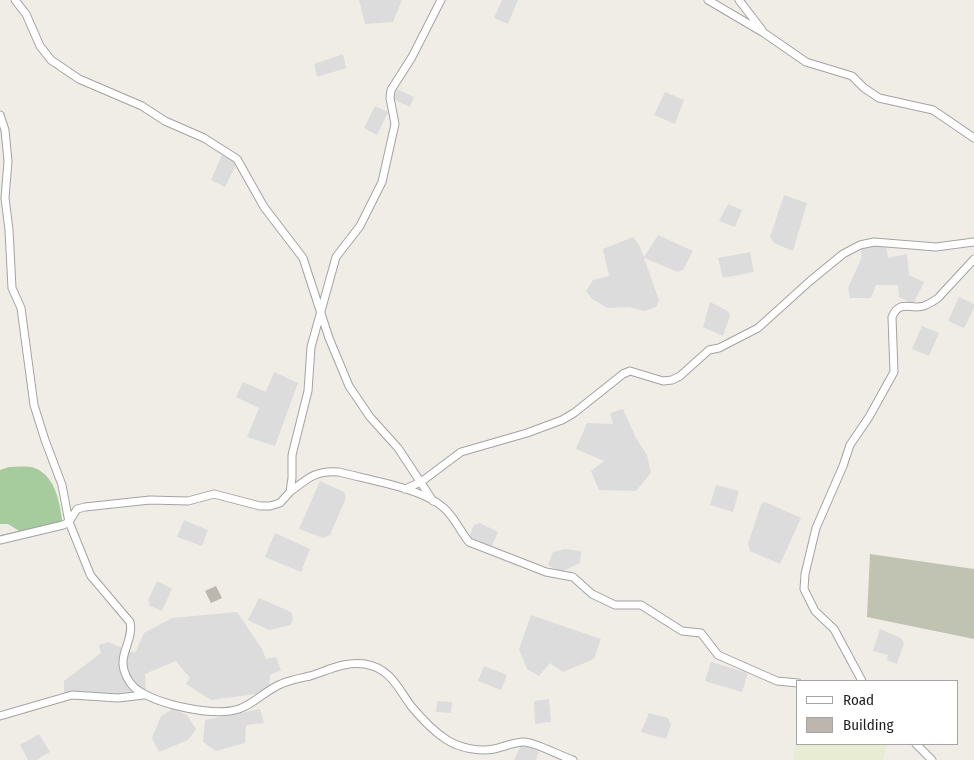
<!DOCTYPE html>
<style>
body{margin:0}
#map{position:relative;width:974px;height:760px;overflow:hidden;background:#efede6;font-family:"Fira Sans Condensed",sans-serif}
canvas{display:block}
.legend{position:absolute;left:796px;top:680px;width:162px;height:65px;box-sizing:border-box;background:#fff;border:1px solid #a5a5a5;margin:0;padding:6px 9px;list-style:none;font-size:15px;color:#1f1f1f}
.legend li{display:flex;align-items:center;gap:10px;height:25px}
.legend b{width:25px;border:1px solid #a5a5a5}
</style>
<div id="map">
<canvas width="974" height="760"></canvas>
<ul class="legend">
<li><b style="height:6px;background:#fff"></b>Road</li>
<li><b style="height:14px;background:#bcb6af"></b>Building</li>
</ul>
</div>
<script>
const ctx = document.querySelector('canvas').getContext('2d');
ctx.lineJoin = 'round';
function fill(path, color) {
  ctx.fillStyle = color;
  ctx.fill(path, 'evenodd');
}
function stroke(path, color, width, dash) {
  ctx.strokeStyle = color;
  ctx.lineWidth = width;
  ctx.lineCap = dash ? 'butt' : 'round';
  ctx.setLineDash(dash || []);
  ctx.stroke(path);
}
fill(new Path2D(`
 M359 0H402L393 22 365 24Z
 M502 0H518L508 24 494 18Z
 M343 54 346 68 317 77 314 64Z
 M397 89 414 97 410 107 393 99Z
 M665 92 684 100 675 124 654 115Z
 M375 106 388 112 377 135 364 128Z
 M222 155 237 163 225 187 211 180Z
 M784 195 807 203 793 251 774 243 770 237Z
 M728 204 742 210 735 227 719 221Z
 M658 235 693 251 683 270 678 272 644 258 659 300 656 307 644 311 629 307 607 308 591 298 586 291 593 280 609 276 603 249 633 237 639 245 644 257Z
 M885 242 888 258 907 254 909 275 924 282 913 304 899 297 898 285H876L871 298H850L848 288 862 257 860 245Z
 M750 252 754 272 723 278 718 258Z
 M959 297 974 304V308L964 328 948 321Z
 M710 302 728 311 730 316 723 336 703 327Z
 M922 326 939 333 929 356 912 349Z
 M274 372 298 383 275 446 247 437 259 408 236 397 243 382 266 392Z
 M623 409 636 438 647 455 651 473 636 491 599 490 591 471 604 461 576 449 587 423 613 424 610 413Z
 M320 481 344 492 346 498 330 535 323 538 299 529Z
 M716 485 739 491 733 512 710 505Z
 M765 502 801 518 780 564 750 551 748 544 761 504Z
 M184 520 208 530 202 546 177 537Z
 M480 523 498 532 492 546 469 537 474 525Z
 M275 533 310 549 301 572 265 557Z
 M565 549 581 551 580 563 561 572 548 565 553 552Z
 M157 581 172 589 162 611 150 606 148 600Z
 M259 598 291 612 293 618 291 625 269 630 248 620Z
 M237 612 262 649 266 659 276 657 281 670 270 675 269 690 264 693 211 700 186 684 190 678 176 661 145 674 146 694 64 698V681L101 653 99 645 108 642 135 653 144 633 172 618Z
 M531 615 601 639 594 659 563 672 550 663 539 676 527 669 519 649Z
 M880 629 901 638 904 643 897 664 887 660 888 655 873 651Z
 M711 662 748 673 742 692 705 681Z
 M484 666 507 675 501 690 478 681Z
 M549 699 551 722 535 724 534 701Z
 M437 701 452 702 451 713 436 712Z
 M172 709 187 715 196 729 188 740 159 752 152 738 161 716Z
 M260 709 264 723 246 725 245 743 216 751 203 742 205 720Z
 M649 713 668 718 671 725 666 739 641 732Z
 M39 734 50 752 36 760H28L20 745Z
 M522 743 539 752 536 760H514Z`), '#dddcdc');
fill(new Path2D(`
 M870 554 974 569V639L867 617Z`), '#c1c3b2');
fill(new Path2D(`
 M798 729V744H887L883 760H793Z`), '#e8ecd2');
fill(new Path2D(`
 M9 467C17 467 29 465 37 469 57 479 60 505 63 525L24 534 8 524H0V470Z`), '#a6cb9d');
fill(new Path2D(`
 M216 586 222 598 211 603 205 591Z`), '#bcb6af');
const street = new Path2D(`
 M15 0 26 14 40 46 51 60 79 79 142 106 165 121 204 138 237 159 264 207 303 258 329 338 349 386 370 417 398 448 433 501
 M708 0 764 33 806 62 852 76 864 88 879 98 933 110 974 138
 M739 0 762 30
 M0 115 5 130 8 161 5 198 9 230 12 288 21 308 34 405 45 440 62 485 69 522 88 569 91 576 130 622C134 639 119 654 124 670 126 678 132 687 139 691 161 705 214 717 239 709 254 704 266 690 281 684 290 680 301 678 310 676 329 670 345 661 365 664 390 668 398 688 411 706 421 718 433 731 447 740 460 748 479 752 494 749 504 747 514 742 524 742 535 742 560 756 573 760
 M405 489 421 482 461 452 527 433 562 420 574 413 623 374 630 371 663 381 672 380 680 376 709 350 719 348 758 328 810 281 843 254 860 245 874 242 936 247 974 242
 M290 492C308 478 316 470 339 472 369 480 422 488 444 508 455 518 460 531 469 542L546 572 573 577 592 594 615 605H641L682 631 701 633 718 655 777 681 798 683
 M0 540 63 525 69 522 77 509 85 507 150 500 188 501 214 494 260 506H270L280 503 290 492 292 478V455L308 391 311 347 336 257 360 226 382 182 395 124 390 98 391 90 412 57 441 0
 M862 681 834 629 815 611 804 589 805 574 816 528 843 466 850 445 869 417 894 372 892 317C900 299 910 310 924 306 929 304 934 301 938 298L974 259
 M0 716 72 695 118 698 144 695
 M916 744 932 760`);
stroke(street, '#a3a3a3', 9);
stroke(street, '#fff', 7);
</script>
